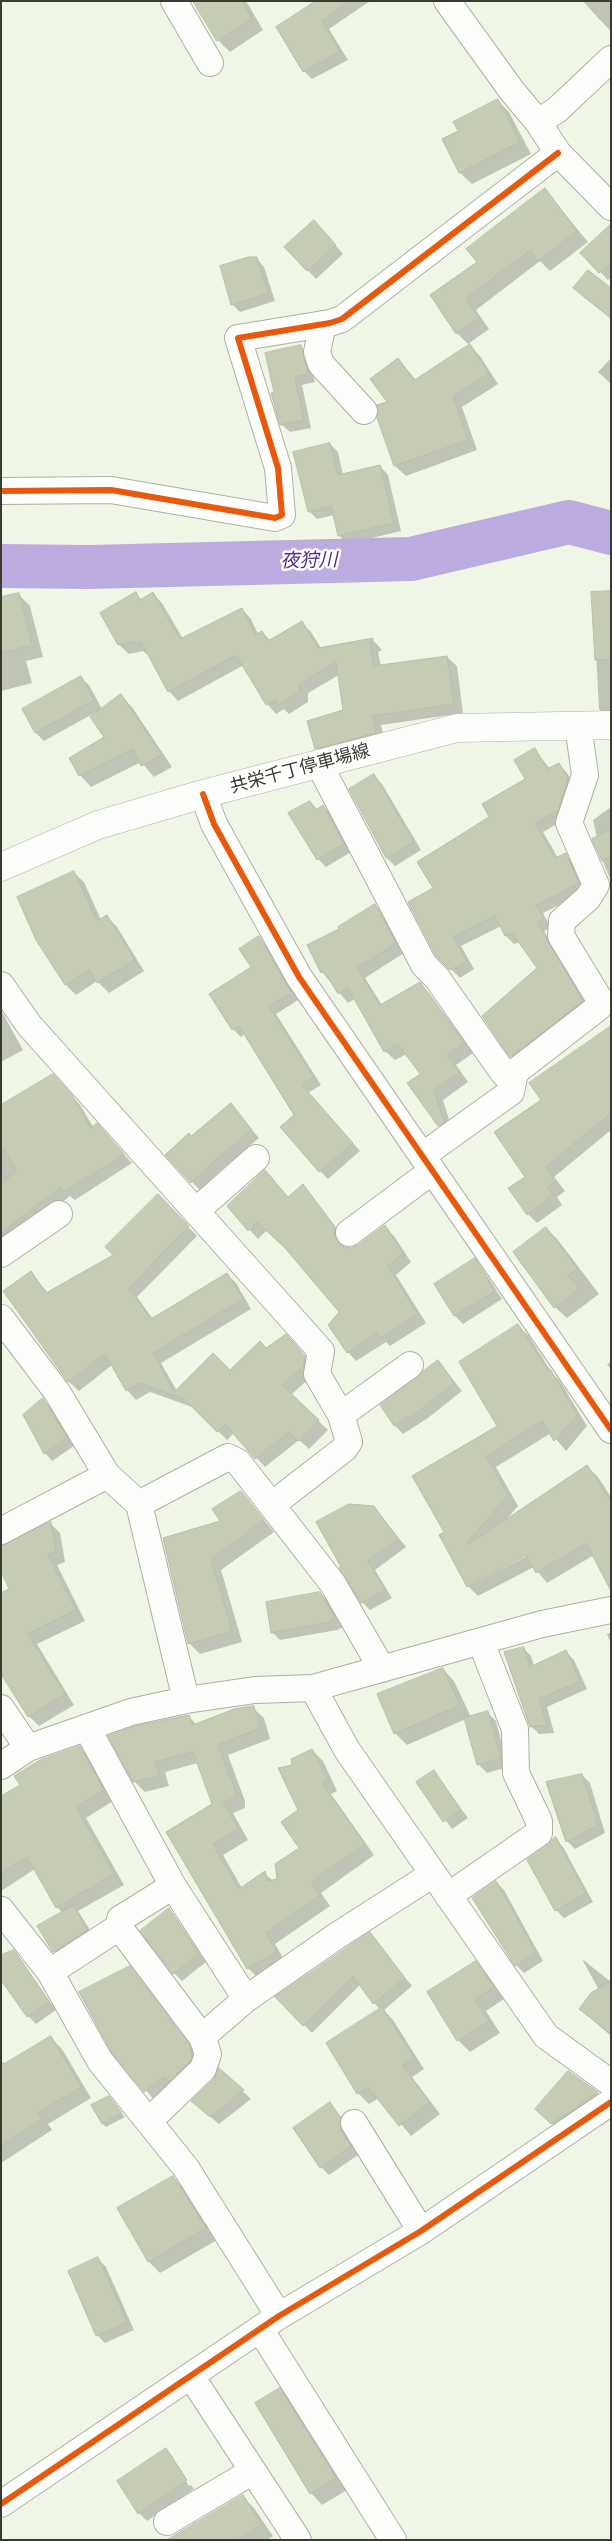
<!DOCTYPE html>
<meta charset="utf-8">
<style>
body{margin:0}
#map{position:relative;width:612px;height:2541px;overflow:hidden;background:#f0f6e5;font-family:"IBM Plex Sans",sans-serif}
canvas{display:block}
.frame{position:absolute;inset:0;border:2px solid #383b30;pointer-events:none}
</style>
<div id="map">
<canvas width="612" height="2541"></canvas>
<div class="frame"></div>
</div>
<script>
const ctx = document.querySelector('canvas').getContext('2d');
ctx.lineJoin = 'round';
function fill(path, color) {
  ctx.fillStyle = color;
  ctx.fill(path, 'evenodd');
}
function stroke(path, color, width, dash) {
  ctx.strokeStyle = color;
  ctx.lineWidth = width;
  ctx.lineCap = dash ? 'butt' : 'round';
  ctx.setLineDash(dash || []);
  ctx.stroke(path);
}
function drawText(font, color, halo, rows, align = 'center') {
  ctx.font = font + ' "IBM Plex Sans","Noto Sans JP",sans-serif';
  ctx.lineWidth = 5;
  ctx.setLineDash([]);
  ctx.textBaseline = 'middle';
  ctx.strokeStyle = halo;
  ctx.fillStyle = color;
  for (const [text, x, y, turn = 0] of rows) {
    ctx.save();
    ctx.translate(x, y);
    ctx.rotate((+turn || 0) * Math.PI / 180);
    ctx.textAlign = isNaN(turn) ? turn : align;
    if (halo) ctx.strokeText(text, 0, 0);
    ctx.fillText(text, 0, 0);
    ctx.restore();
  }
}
fill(new Path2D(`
 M195 1H246L263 30 230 52 218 40Z
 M319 1H370L329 29 348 60 312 79 304 71Z
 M583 1H611V31L599 19Z
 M497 100 509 112 531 154 472 184 460 173 443 140 459 131Z
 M545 190 588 242 550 271 540 261 476 310 489 329 468 344 457 333 431 295 478 263Z
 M322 230 343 254 316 279 286 247Z
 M611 230V278L608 280 583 254Z
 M256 258 264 267 275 301 240 312 232 304Z
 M575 288 611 290V319L585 298Z
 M300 346 308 354 315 382 302 385 311 428 290 432 281 424 276 393Z
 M470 346 480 356 498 384 462 407 477 450 406 476 395 466 398 359 416 380Z
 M611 358V384L598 372Z
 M330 444 338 452 343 475 380 466 388 475 401 531 347 544 339 535 334 515 317 519 309 511Z
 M611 592V721L599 709 593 593Z
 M18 594 30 606 43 657 26 661 32 683 1 691V599Z
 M135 594 142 600 153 594 162 603 183 639 242 609 251 619 258 634 262 632 271 641 302 623 311 632 321 648 372 639 382 650 378 652 381 666 447 657 457 666 463 713 381 725 385 742 326 758 316 748 345 711 339 675 308 693V702L289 714 284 709 276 714 267 704 244 665 178 701 169 691 148 652 146 654 143 651 129 654 119 645Z
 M80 677 89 685 102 709 120 695 132 707 172 767 154 777 141 762 91 787 80 775 106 738 96 712 44 741 36 733 23 709Z
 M535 750 550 769 559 764 567 773 576 788 566 819 543 832 558 858 565 854 574 863 586 892 543 913 551 928 544 931 590 1010 520 1064 511 1056 538 968 520 942 514 944 506 936 501 926 461 946 474 969 460 978 437 955 435 888 491 818 527 779Z
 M374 776 382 784 421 850 395 866 387 858 351 790Z
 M310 802 318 810 323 806 331 814 351 852 326 867 318 859Z
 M611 807V881L594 840 597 838 593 820Z
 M73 872 84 882 101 920 107 917 117 927 144 971 109 993 97 981 76 995 66 985 37 939Z
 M375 905 384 915 404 953 365 978 382 1005 420 984 429 993 473 1053 456 1065 468 1082 443 1100 453 1132 448 1135 439 1125 422 1074 407 1054 395 1060 385 1051 356 998 348 1003 322 972 341 929Z
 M259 938 267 946 298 1000 276 1014 321 1085 308 1093 360 1151 328 1179 320 1171 296 1115 245 1034 241 1037 233 1029 252 967Z
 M1 1010 23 1050 1 1062Z
 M611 1028V1130L554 1177 565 1191 557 1197 562 1205 537 1223 528 1214 526 1177 543 1100Z
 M62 1085 81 1106 93 1127 106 1134 132 1163 75 1200 70 1196 1 1249V1106Z
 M231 1105 259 1138 222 1169 200 1190 192 1182 191 1137Z
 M303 1185 344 1238V1248L350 1249 359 1246 385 1227 394 1236 411 1262 396 1275 426 1323 390 1346 386 1342 356 1361 348 1352 341 1313 287 1249 267 1230 258 1239 229 1207 289 1198Z
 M158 1196 197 1236 137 1297 153 1319 227 1274 236 1283 251 1309 161 1363 177 1391 230 1372 266 1349 295 1345 314 1366 312 1376 291 1395 328 1430 309 1449 299 1440 265 1467 234 1433 227 1440 195 1408 150 1392 136 1400 127 1390 112 1365 79 1391 69 1382 5 1291 31 1273 48 1293 115 1256Z
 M546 1228 558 1240 599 1294 567 1318 555 1307Z
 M474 1260 482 1268 502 1299 463 1324 455 1316 435 1285Z
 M518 1326 529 1336 552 1373 560 1381 587 1426 566 1451 551 1433 496 1467 518 1506 506 1520 587 1466 598 1477 611 1497V1584L594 1555 547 1583 534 1567 478 1596 468 1586 446 1533 499 1426ZM530 1551 532 1553 469 1586V1584Z
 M611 1361V1369L607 1365Z
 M438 1362 462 1391 428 1418 403 1434 395 1426Z
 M42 1399 50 1407 74 1446 52 1461 45 1453Z
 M241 1492 274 1532 221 1570 242 1642 200 1654 189 1643 164 1539 222 1522Z
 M374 1507 406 1547 375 1570 392 1598 370 1610 362 1602 341 1568Z
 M50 1523 60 1533 65 1562 57 1565 85 1621 37 1644 74 1705 39 1726 29 1716 10 1590Z
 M320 1593 328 1601 343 1627 337 1630 280 1640 272 1632Z
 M611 1632V1644L607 1634Z
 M523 1648 531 1656 534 1666 566 1652 574 1660 587 1689 547 1707 554 1733 539 1734 531 1726Z
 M443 1669 454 1681 471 1717 488 1713 496 1721 508 1767 487 1773 479 1765 466 1719 407 1745 395 1733Z
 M253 1708 264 1718 270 1739 228 1755 245 1801V1808L233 1813 248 1840 223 1855 242 1888 264 1873 273 1881 279 1880 300 1848V1810L294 1766 312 1750 323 1761 337 1791 331 1794 374 1855 321 1893 330 1906 275 1944 286 1963 259 1979 248 1968 168 1832 213 1805 198 1763 165 1772 169 1786 145 1792 134 1781 188 1716 197 1725Z
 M79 1747 90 1758 113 1801 86 1818 124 1885 78 1911 95 1938 62 1959 54 1951 63 1913 57 1907 35 1869 1 1891V1798Z
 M434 1772 468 1818 452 1829 418 1783Z
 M582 1775 590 1783 605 1833 575 1849 567 1841 548 1783Z
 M555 1839 563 1847 593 1902 564 1918 556 1910Z
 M496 1882 504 1890 543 1961 524 1973 516 1965 474 1898Z
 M168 1910 176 1918 206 1962 182 1981 174 1973Z
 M370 1934 412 1986 384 2010 393 2020 424 2069 412 2077 440 2114 411 2136 379 2098 369 2104 358 2093 380 2010 360 1985 312 2033 277 1998Z
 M13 1952 56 2010 36 2024 28 2016Z
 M582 1959 611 1982V2036L580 2009 599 1990Z
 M476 1963 487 1975 504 1999 486 2011 500 2033 470 2052 458 2040Z
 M129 1968 198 2055 155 2101 114 2052Z
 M51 2038 62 2049 91 2098 48 2124 52 2130 1 2163V2064L3 2062 6 2065Z
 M220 2070 251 2099 219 2124 201 2109Z
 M597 2093 604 2100 560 2132 537 2109Z
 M112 2101 125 2117 106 2127 103 2124Z
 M330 2103 348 2126 349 2140 358 2155 329 2175 321 2167Z
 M173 2177 184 2189 217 2240 160 2273 149 2262Z
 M98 2259 106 2267 134 2330 105 2343 97 2335Z
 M279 2390 291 2401 347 2490 322 2505 311 2493Z
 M166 2450 173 2457H170L189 2486 191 2485 194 2489 147 2521 139 2513Z
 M242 2496 254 2508 273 2536 267 2540H185Z`), '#0003');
stroke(new Path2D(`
 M1 566 89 567 411 559 569 522 611 533`), '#bcacdf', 44);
const building = new Path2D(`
 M193 1H242L252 18 217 41Z
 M316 1H350L322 21 340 51 303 72 276 27Z
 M498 99 520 142 459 173 442 139 458 131 453 122Z
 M545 188 577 231 538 261 530 250 466 298 479 318 456 334 430 295 477 262 466 249Z
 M314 220 336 245 307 271 284 247Z
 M611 224V263L599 273 580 253Z
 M249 257H257L268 293 231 305 220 266Z
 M588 270 611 288V318L573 288Z
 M470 344 489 374 453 396 468 440 394 466 377 418V405L387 402 370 379 398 358 414 380Z
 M301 345 308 374 295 377 304 420 280 425 271 393 274 392 265 353Z
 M330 443 338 475 380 465 394 523 338 536 331 506 308 512 293 452Z
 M611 591V660H595L591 592Z
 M136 592 140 600 153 592 180 639 242 608 255 635 262 631 268 641 302 621 318 648 373 638V640L370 642 373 666 447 656 454 704 372 716 376 733 315 749 307 721 343 710 336 662 299 684V692L278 705 275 700 266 705 236 655 168 692 141 642 135 645 134 641 118 645 100 613Z
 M19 593 32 645 1 653V597Z
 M81 676 94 700 35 733 22 709Z
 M121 694 162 755 141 766 133 749 79 776 69 758 104 737 90 717Z
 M535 748 547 769 559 763 568 778 558 810 535 823 555 858 566 853 579 883 536 905 544 919 537 922 583 1001 510 1057 482 1016 537 968 512 933 505 936 495 916 453 937 467 961 450 970 436 956 408 902 433 888 417 862 489 817 482 804 525 779 514 760Z
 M374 774 414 842 386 858 349 789Z
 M310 801 316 810 323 805 344 844 317 860 288 813Z
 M611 830V855L602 861 592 839Z
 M74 871 97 921 107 915 135 960 97 983 89 970 65 985 36 940 17 897Z
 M375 904 396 943 357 968 380 1005 420 982 464 1043 447 1055 460 1072 434 1090 444 1122 438 1126 407 1083 420 1074 398 1044 384 1052 348 988 338 994 324 971 321 973 307 945 339 929 338 927Z
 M259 936 291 992 269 1006 313 1077 302 1085 353 1143 319 1172 280 1127 294 1115 239 1026 232 1030 209 994 251 967 239 949Z
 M611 1026V1113L546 1167 556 1181 548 1187 553 1195 527 1215 508 1188 525 1177 494 1132 541 1100 529 1083Z
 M53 1074 72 1095 91 1128 97 1123 124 1154 65 1192 61 1187 1 1233V1183L17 1171 1 1146V1105Z
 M231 1103 252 1130 214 1161 191 1183 165 1155 189 1133 191 1136Z
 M265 1170 288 1197 303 1184 335 1227 334 1235 343 1247 350 1248 358 1245 385 1225 403 1253 388 1266 418 1314 380 1338 377 1333 347 1353 328 1325 339 1312 285 1248 257 1222 248 1231 227 1206Z
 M158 1194 189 1226 129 1288 151 1319 227 1273 243 1299 153 1353 174 1392 213 1353 230 1370 260 1341 266 1348 286 1334 305 1356 303 1367 282 1385 319 1420 299 1441 289 1432 255 1459 225 1424 217 1432 184 1399 140 1383 126 1391 105 1354 68 1382 3 1291 31 1271 46 1293 113 1255 105 1247Z
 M546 1227 577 1268 568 1275 579 1289 554 1308 513 1252Z
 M475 1258 495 1291 454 1316 434 1284Z
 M518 1324 548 1370 550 1369 577 1415 554 1441 542 1421 486 1456 508 1495 467 1543 468 1545 587 1465 611 1501V1591L586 1543 536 1573 526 1555 467 1587 439 1535 444 1532 412 1476 497 1426 459 1362Z
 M438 1360 455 1383 420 1410 394 1426 380 1405Z
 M43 1398 67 1437 44 1454 23 1415Z
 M241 1491 264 1520 211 1559 232 1631 188 1644 163 1538 220 1521 212 1509Z
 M349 1504 374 1506 398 1539 368 1561 385 1590 361 1603 339 1568 341 1567 316 1522Z
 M51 1522 56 1552 48 1555 76 1610 28 1634 65 1694 28 1717 1 1674V1593L9 1589 1 1571V1546Z
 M320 1592 335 1618 329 1622 271 1633 266 1602Z
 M524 1647 530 1667 566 1650 580 1681 539 1699 547 1725 530 1727 504 1652Z
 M443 1668 460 1705 394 1734 377 1694Z
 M254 1706 260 1728 218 1745 235 1790V1798L223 1802 238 1829 213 1844 239 1889 265 1871 268 1881 277 1879 275 1864 299 1848 281 1822 298 1810 278 1768 292 1765 291 1759 312 1749 328 1780 322 1783 365 1844 311 1882 320 1895 266 1933 277 1952 247 1969 166 1832 212 1804 193 1752 155 1762 159 1776 133 1782 108 1736 135 1726 189 1715 193 1725 234 1709Z
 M488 1711 501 1759 477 1765 464 1718Z
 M80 1746 104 1790 76 1807 114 1874 56 1908 27 1857 1 1873V1796L20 1785 14 1776 40 1760Z
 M434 1770 461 1810 443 1822 416 1782Z
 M582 1774 598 1825 566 1842 546 1782Z
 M556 1837 586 1893 555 1911 527 1860Z
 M496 1881 536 1952 515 1966 472 1898Z
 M74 1905 88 1930 53 1952 37 1926Z
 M169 1908 199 1954 173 1974 140 1931Z
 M370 1932 405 1978 373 2004 353 1976 303 2026 275 1997Z
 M14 1950 49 2001 27 2017 1 1980V1955Z
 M476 1961 494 1987 475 1999 489 2021 457 2041 427 1992Z
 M130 1966 189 2044 192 2054 190 2061 169 2081 164 2077 144 2092 112 2053 79 1992Z
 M611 1982V2034L579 2009 591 1993Z
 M382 2007 414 2058 402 2066 430 2102 399 2126 368 2087 357 2094 326 2043Z
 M51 2036 81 2087 38 2113 42 2119 1 2146V2066Z
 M219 2068 244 2090 210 2117 191 2101 213 2080Z
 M568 2071 598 2092 551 2124 535 2109Z
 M109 2096 122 2113 102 2124 91 2105Z
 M330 2102 340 2117 341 2130 351 2146 320 2168 293 2128Z
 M173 2176 206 2228 148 2262 117 2208Z
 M98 2257 127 2322 96 2336 68 2271Z
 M280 2388 336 2478 310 2494 255 2403Z
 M166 2448 187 2480 138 2514 117 2481Z
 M243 2495 262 2524 237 2540H167Z`);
fill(building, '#c5ccb3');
stroke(building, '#b8bdb0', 1);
const minor = new Path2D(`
 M174 1 210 63
 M447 1 512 91 538 122 558 153 611 207
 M538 122 557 110 611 59
 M323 324 317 352 321 364 364 411
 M1 491 111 490 275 518 282 515 278 468 238 338 330 323 342 319 558 153
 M319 764 424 965 437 978 502 1071 512 1082
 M203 794 214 824 299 977 611 1430
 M1 985 29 1025 321 1351 317 1374 341 1415 349 1442 344 1449 273 1504
 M422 1156 511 1092 515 1072 599 1007 600 1000 561 936 562 921 588 898 596 885 569 823 585 775 578 725
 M196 1211 256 1158
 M349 1233 432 1171
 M1 1254 59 1214
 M1 1318 57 1392 107 1475 139 1504 186 1700
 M341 1415 410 1365
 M139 1504 228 1457 238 1462 333 1584 382 1669
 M1 1531 107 1475
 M313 1688 347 1750 546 2036 611 2083
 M1 1708 28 1748
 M87 1728 173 1886 246 1999
 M1 1766 28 1748 131 1712 186 1700 255 1690 313 1688 542 1624 611 1610
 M448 1896 539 1833V1821L516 1773 515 1729 481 1642
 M1 1910 50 1972 100 2061 186 2168 279 2316
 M119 1927 202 2037 208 2054 203 2069 149 2121
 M50 1972 119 1927 120 1919 173 1886
 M202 2037 246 1999 335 1937 433 1874
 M354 2123 421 2231
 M260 2329 393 2540
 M191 2376 298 2540
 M1 2504 279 2316 421 2231 611 2102
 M167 2522 253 2471`);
const major = new Path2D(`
 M1 867 98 825 203 794 457 728 611 725`);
stroke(minor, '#adb1a4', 28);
stroke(major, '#adb1a4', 29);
stroke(minor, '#fdfefb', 26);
stroke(major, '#fdfefb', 28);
stroke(new Path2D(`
 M1 491 111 490 275 518 282 515 278 468 238 338 330 323 342 319 558 153
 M203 794 214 824 299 977 611 1430
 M1 2504 279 2316 421 2231 611 2102`), '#e8590c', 6);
drawText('18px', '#383b30', '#fff', [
 ["共栄千丁停車場線",300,769,-15]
]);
drawText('italic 19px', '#512c8a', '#fff', [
 ["夜狩川",309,561,-1]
]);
</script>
